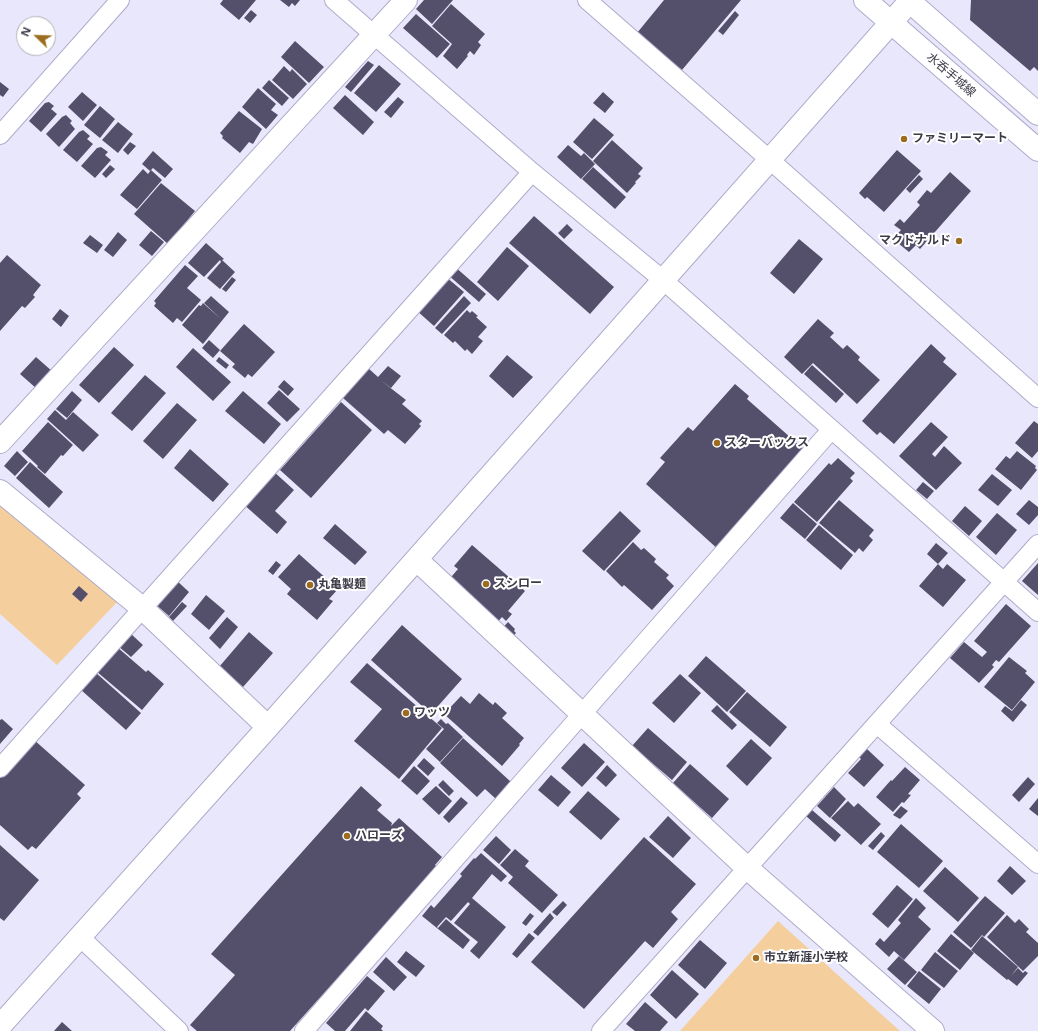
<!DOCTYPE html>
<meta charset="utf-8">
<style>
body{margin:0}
#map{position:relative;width:1038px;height:1031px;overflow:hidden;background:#e9e7fb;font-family:"Noto Sans",sans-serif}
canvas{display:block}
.north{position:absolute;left:16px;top:16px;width:40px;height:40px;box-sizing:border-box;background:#fff;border:1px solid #b1b1b6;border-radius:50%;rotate:293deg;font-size:11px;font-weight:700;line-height:16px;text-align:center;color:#3c3b48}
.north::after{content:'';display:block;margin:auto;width:14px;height:18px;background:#9c6d1f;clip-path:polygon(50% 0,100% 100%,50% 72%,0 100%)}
</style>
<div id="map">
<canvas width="1038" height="1031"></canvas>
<div class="north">N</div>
</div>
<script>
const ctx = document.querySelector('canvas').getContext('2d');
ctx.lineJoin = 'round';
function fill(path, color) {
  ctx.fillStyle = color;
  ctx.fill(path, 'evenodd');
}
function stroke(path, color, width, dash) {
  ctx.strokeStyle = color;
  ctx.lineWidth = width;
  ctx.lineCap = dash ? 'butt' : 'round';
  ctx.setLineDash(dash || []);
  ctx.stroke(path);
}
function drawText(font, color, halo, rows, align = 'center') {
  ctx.font = font + ' "Noto Sans","Noto Sans JP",sans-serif';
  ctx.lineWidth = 4;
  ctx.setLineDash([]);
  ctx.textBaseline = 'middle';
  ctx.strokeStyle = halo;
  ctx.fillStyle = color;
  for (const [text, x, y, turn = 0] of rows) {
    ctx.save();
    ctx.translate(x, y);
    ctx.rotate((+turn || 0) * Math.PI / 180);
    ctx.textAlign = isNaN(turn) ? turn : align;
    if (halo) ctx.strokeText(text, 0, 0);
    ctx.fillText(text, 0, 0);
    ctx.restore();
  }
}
fill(new Path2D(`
 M0 485 121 598 57 665 0 614Z
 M778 921 900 1031H680Z`), '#f4cf9d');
fill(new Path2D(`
 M223 0H256L239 20 220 4Z
 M280 0H300L295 6 292 3 289 7Z
 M424 0H453L432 24 416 9Z
 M664 0H741L682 70 637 33Z
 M971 0H1038V71L1034 67 1030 71 970 20Z
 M451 4 485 34 478 42 481 45 474 55 470 51 467 55 468 56 457 69 443 56 452 44 432 26Z
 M251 10 257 15 250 23 244 18Z
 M735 11 739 15 723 35 718 31Z
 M416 14 450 44 437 58 403 28Z
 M295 41 324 67 309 83 281 57Z
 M368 61 374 65 351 92 345 87Z
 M379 65 401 84 376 112 354 93Z
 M284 66 290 72 292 69 307 84 293 99 272 80Z
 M269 80 289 98 282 106 262 88Z
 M0 82 9 89 3 97 0 95Z
 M258 88 276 104 271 110 278 115 266 129 242 107Z
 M82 92 97 105 83 121 68 107Z
 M603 92 614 102 605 113 593 103Z
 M345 95 374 122 363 135 333 108Z
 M398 97 404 102 391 118 384 112Z
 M49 102 54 106 51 109 57 114 41 132 29 121 45 103Z
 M100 106 115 119 100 138 84 125Z
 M239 111 262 129 253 144 249 142 240 153 222 138 223 136 220 133Z
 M66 115 72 121 70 123 75 129 59 147 46 134 62 117Z
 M594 118 614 135 592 159 573 142Z
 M118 122 133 134 118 153 102 140Z
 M83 130 90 136 87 139 93 144 77 162 63 150 79 132Z
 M612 140 643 168 638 174 641 176 635 182 636 183 627 193 593 161Z
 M130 142 136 146 128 155 123 150Z
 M568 145 581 156 584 153 595 164 581 179 557 157Z
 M101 147 108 152 105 155 111 160 95 178 81 166 97 148Z
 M897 150 921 171 884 212 867 197 865 199 859 193Z
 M153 151 173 169 165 178 153 168 150 171 142 164Z
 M110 165 115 169 106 178 102 174Z
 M593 167 626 197 615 209 582 179Z
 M143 169 148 174 151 170 162 180 137 209 120 195Z
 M950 172 971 191 920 249 916 245 909 252 893 239 901 230 894 225 900 219 904 223 920 205 917 202 927 190 931 193Z
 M919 175 923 179 910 193 906 189Z
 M161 183 195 211 168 244 134 214Z
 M534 216 614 287 590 314 509 243Z
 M567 224 573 230 564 239 558 233Z
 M151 231 164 242 152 256 139 245Z
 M118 232 127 240 113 257 104 250Z
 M90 235 103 245 97 253 83 243Z
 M799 239 823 259 794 294 770 273Z
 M206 243 224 259 222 260 235 272 220 289 207 278 221 262 220 260 204 277 188 263Z
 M507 247 529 266 498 301 477 282Z
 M7 255 41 285 33 295 35 297 25 308 22 306 0 331V263Z
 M185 265 198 276 187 288 201 300 182 322 177 318 173 323 154 306 156 303 154 301Z
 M454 266 486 294 479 302 447 274Z
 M232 277 236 280 226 292 222 289Z
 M446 277 464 292 434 326 416 310Z
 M211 296 229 312 203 344 182 325 199 305 201 306 203 303 221 319 204 303Z
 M464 296 471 303 442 334 435 328Z
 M60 309 69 316 61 327 52 319Z
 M467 310 470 313 472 311 478 316 476 317 487 327 478 337 483 341 472 354 467 349 465 351 455 341 453 343 444 335Z
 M818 319 834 333 830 337 843 349 847 345 860 357 858 360 880 380 857 404 813 363 802 374 784 357Z
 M244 324 275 352 252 377 248 374 245 378 232 367 235 364 220 351Z
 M209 340 220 350 213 358 202 348Z
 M931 344 946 358 943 362 957 374 894 444 880 432 877 435 862 421Z
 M114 347 134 365 99 403 79 385Z
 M193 348 231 382 213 401 176 367Z
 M507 355 533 377 513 398 489 376Z
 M36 357 53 372 37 389 20 374Z
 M219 357 229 365 226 369 216 361Z
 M812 365 844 394 836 403 804 374Z
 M388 366 401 376 391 388 379 379 406 400 402 404 422 421 419 424 421 426 405 444 388 430 384 434 343 398 368 368 378 377Z
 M145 375 166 393 132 431 111 413Z
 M284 380 294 389 288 396 278 387Z
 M735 384 749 396 747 399 808 453 720 551 646 484 665 462 660 458 688 427 693 431Z
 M279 390 300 409 287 422 267 403Z
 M72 391 82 400 67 418 56 409Z
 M243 391 281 424 264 444 225 411Z
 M341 402 372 430 311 498 280 470Z
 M177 403 197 420 163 459 143 441Z
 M55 410 66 420 73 412 99 435 83 452 47 419Z
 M1034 421 1038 424V451L1032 458 1015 443Z
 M48 422 73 445 63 456 61 455 45 474 37 467 38 466 22 451Z
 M931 422 948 437 932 454 935 457 944 446 962 463 936 490 899 456Z
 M190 449 229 484 213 502 174 468Z
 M17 451 28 462 15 476 4 466Z
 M1017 451 1036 466 1035 468 1037 470 1021 490 995 469 1006 456 1010 459Z
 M838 458 855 473 850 478 853 481 817 522 794 502 829 463 831 465Z
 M30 462 63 492 49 508 16 478Z
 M272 470 294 490 275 511 287 522 277 534 242 503Z
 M992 474 1012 490 998 506 978 490Z
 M923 482 934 491 927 499 916 490Z
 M839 500 874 530 869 536 873 540 863 552 859 548 855 553 819 523Z
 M1029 500 1038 507V515L1029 525 1016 514Z
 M793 503 817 524 805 539 780 518Z
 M965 506 982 521 969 536 952 521Z
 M620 511 641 531 604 571 582 551Z
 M997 513 1017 530 996 555 976 537Z
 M335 524 367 552 355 565 323 538Z
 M819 525 853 555 841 570 806 540Z
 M633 542 641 550 644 548 656 559 654 562 669 575 666 578 674 586 652 610 624 585 622 587 606 571Z
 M936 543 948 553 938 564 927 554Z
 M472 545 525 591 508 611 512 614 506 621 502 617 495 625 446 583 458 569 454 566Z
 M299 554 338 589 329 599 333 601 317 620 287 594 291 589 278 577Z
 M276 561 281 565 273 575 268 571Z
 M1038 563V595L1022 581Z
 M938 564 943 569 947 564 966 580 943 607 919 586Z
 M175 579 189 592 169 616 154 603Z
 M79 586 88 594 81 602 72 594Z
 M206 595 225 611 209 630 191 614Z
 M182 602 187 606 173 621 169 617Z
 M1006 604 1031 626 999 662 996 660 992 665 994 667 979 683 950 658 964 642 982 657 987 652 974 641Z
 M227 617 238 627 220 649 209 638Z
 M508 622 515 629 514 631 516 633 510 640 500 631Z
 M402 625 462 679 431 714 371 660Z
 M249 632 273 653 243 687 219 667Z
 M130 633 143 645 131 657 118 646Z
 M117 647 146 672 148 670 164 684 142 710 96 671Z
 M706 656 746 691 727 712 688 676Z
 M1009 657 1027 671 1025 673 1035 682 1012 710 984 687Z
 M367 663 442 728 399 779 354 741 382 709 350 682Z
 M95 672 141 713 126 730 80 689Z
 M680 674 701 693 674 723 652 703Z
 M747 692 787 727 770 747 729 712Z
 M479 693 493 705 495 702 507 713 502 718 524 738 519 744 520 745 502 766 444 714 461 696 470 704Z
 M1021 700 1027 705 1013 722 1001 711 1005 706 1012 711Z
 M717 705 737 725 732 730 711 711Z
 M2 719 13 729 0 744V720Z
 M441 719 446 724 448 723 463 737 440 762 426 749 444 729 437 723Z
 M648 728 687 762 672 780 632 746Z
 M463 738 511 782 496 799 485 789 477 797 440 763Z
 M33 739 85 785 77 794 81 798 36 849 32 846 28 850 0 825V777Z
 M751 739 772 758 747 786 726 766Z
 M584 743 605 762 582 787 561 768Z
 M867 749 884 765 864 787 848 773 861 759 859 757Z
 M424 758 435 768 428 776 417 766Z
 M690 764 729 799 712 818 673 783Z
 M607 765 617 775 606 787 596 778Z
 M414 766 430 781 417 795 401 781Z
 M905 767 920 780 908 794 911 795 904 803 902 802 893 812 876 797 891 780 892 781Z
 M551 775 571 792 558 807 538 790Z
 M1028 777 1035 784 1019 802 1012 795Z
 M443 780 454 791 449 796 438 785Z
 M361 786 382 805 377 810 392 823 391 826 399 818 442 857 435 865 437 867 290 1031H197L190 1025 235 975 211 954Z
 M436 786 452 801 439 815 422 799Z
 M834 787 846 799 830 818 817 806Z
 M588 791 620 819 601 840 569 812Z
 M461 797 468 803 449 823 443 817Z
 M1038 798V816L1029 809Z
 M848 801 854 807 858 803 881 824 861 845 831 818Z
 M901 806 908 811 900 819 893 815Z
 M812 810 841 835 835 842 806 816Z
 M668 816 691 838 673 858 649 837Z
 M901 824 943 861 919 888 877 852Z
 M881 832 885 836 873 850 868 846Z
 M496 836 511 850 499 864 483 850Z
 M644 837 696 884 671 912 678 919 653 948 645 941 584 1009 531 962Z
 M0 845 39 880 4 921 0 918Z
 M515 849 529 861 525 866 558 895 542 913 508 883 513 877 500 865Z
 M481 853 507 876 501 882 492 874 472 898 506 927 479 959 470 951 478 942 454 923 470 904 468 902 451 921 446 917 437 927 438 928 446 919 470 940 463 949 422 916 431 905 434 908 462 876 460 874 474 858 475 859Z
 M1010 866 1026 881 1012 895 997 881Z
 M945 867 979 898 958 922 923 891Z
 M897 885 913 899 888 928 872 914Z
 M985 896 1005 913 984 937 982 935 971 948 953 932Z
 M916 898 926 908 918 917 931 929 904 960 894 951 889 957 875 944 880 938 884 942 901 923 898 920Z
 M563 901 567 905 557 916 552 912Z
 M530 913 534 916 526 926 522 923Z
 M550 913 554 918 538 936 533 932Z
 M1007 915 1015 923 1019 919 1029 929 1026 932 1038 943V956L1023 971 987 937Z
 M529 933 535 938 517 958 512 954Z
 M951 934 974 953 960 970 937 951Z
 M982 936 1018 967 1011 976 1018 968 1023 973 1025 971 1028 973 1017 986 1008 979 1007 980 971 950Z
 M700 940 727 963 705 989 678 965Z
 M406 951 425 966 416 977 397 962Z
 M935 952 958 971 944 988 921 970Z
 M899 956 917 972 905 985 887 969Z
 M386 957 407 977 394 991 373 972Z
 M672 970 699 994 676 1019 650 995Z
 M919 971 941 989 929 1004 907 986Z
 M367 976 385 991 368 1011 365 1008 345 1031H335L326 1023Z
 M645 1002 668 1022 660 1031H635L626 1024Z
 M366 1011 383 1026 381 1029 383 1031H350Z
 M62 1022 72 1031H54Z`), '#54506c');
const minor = new Path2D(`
 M334 0 532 172 663 280 1038 612
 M587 0 770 160 1038 398
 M0 135 120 0
 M877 724 1038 864
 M0 768 532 172
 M80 937 179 1031
 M304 1031 831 430
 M601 1031 1038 544`);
const tertiary = new Path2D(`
 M0 442 406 0
 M0 491 142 608 268 727
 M417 560 746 867 933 1031
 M0 1026 268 727 911 0`);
const secondary = new Path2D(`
 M865 0 1038 150
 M908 0 1038 114`);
stroke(minor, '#aeabcb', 20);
stroke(tertiary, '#aeabcb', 24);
stroke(secondary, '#aeabcb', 24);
stroke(minor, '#fff', 18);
stroke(tertiary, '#fff', 22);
stroke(secondary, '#fff', 22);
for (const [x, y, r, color] of [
 [904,139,4,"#9c6d1f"],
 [959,241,4,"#9c6d1f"],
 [717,443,4,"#9c6d1f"],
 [486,584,4,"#9c6d1f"],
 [310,585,4,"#9c6d1f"],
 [406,713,4,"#9c6d1f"],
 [347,836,4,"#9c6d1f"],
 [756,958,4,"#9c6d1f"]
]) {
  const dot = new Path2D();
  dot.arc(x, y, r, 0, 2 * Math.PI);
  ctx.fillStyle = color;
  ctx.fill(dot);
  stroke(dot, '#fff', 1.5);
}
drawText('12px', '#3c3b48', '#fff', [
 ["水呑手城線",951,75,41]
]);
drawText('bold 12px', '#3c3b48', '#fff', [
 ["ファミリーマート",912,139],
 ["マクドナルド",951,241,"right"],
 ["スターバックス",725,443],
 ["スシロー",494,584],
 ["丸亀製麺",318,585],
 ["ワッツ",414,713],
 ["ハローズ",355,836],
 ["市立新涯小学校",764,958]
], 'left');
</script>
